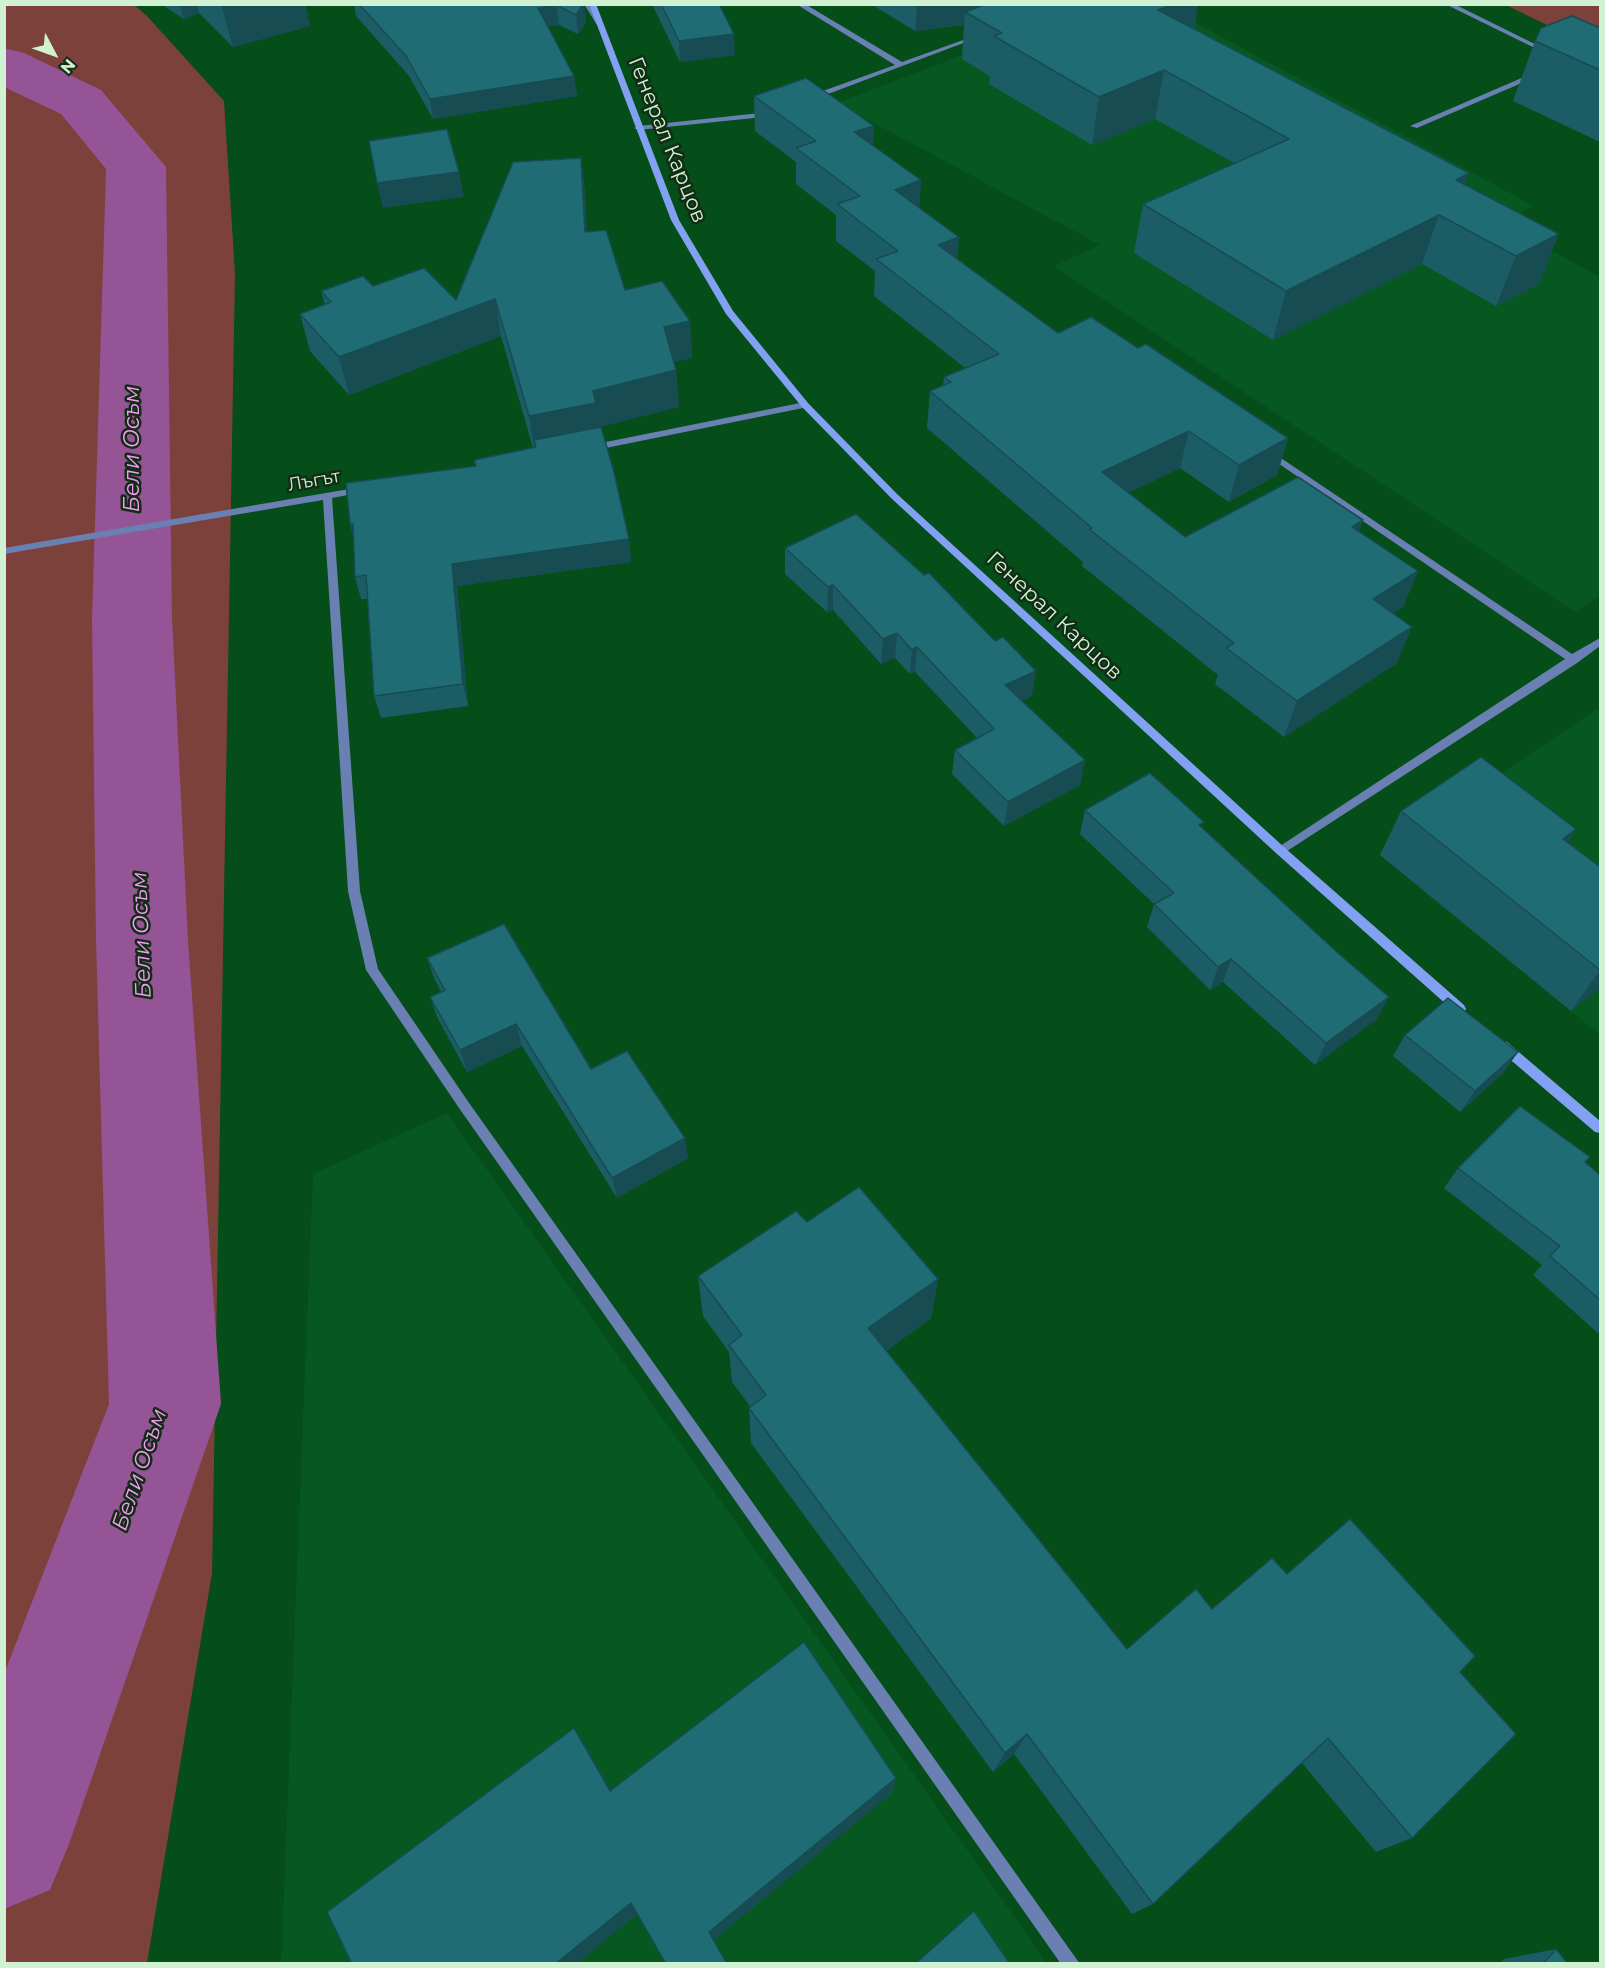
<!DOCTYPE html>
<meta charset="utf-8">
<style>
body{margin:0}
#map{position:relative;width:1605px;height:1968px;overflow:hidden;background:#054d19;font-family:Montserrat,sans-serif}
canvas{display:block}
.frame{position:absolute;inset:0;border:6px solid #d0f1d2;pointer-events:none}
.north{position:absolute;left:24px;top:24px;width:60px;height:60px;-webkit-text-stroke:4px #122c16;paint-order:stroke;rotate:131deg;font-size:16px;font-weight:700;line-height:24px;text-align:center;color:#d0f1d2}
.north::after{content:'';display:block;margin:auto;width:21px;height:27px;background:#d0f1d2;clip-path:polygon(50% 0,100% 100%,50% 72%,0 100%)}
</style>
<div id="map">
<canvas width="1605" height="1968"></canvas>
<div class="frame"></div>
<div class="north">N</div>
</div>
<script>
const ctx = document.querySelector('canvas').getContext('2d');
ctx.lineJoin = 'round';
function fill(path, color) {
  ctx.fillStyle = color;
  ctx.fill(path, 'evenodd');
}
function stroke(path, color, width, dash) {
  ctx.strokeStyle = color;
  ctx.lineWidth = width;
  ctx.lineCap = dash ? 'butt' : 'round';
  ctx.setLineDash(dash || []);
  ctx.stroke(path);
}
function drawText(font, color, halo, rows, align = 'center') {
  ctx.font = font + ' Montserrat,sans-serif';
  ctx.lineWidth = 5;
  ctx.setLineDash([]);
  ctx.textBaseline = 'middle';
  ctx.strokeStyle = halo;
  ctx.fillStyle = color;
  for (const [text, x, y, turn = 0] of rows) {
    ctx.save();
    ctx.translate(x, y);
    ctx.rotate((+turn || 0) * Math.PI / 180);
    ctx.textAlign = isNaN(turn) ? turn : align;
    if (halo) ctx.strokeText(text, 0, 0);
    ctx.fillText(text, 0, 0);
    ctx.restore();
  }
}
fill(new Path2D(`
 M1093 5H1163L1534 206 1500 222 1600 277V596L1575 612 1054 266 1100 245 837 103Z
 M1600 707V1035L1380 855Z
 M447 1113 1047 1963 281 1964 313 1174Z`), '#075820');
fill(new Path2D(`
 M5 5H134L146 15 224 101 235 274 212 1573 147 1963H5Z
 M1506 5H1600V50L1590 46Z`), '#7d413b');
fill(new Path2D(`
 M4 48 24 53 101 90 166 167 172 618 188 940 221 1404 69 1844 50 1890 4 1909V1674L109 1404 96 940 92 618 106 169 61 114 4 87Z`), '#945495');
fill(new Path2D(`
 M584 4H591L602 24 601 25H597Z
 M796 4H805L902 62 977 35 982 36 812 100 808 98 809 96 895 65Z
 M1445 4H1454L1551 52 1545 53Z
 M1531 74 1538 76 1417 128 1410 126Z
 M770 112H773V116L638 130 634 128 638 126Z
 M805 402 809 405 808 407 591 451 586 448 591 445Z
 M1269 450 1572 654 1600 638V646L1577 663 1281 855 1275 851 1277 848 1565 659 1266 455V451Z
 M361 487 366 490 364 492 332 498 360 891 378 969 467 1100 1080 1964H1061L459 1108 366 970 348 891 323 500 4 554V548Z`), '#6a7fb2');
fill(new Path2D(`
 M589 4H596L679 220 733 311 808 403 897 494 1285 848 1464 1005 1466 1009 1464 1013H1456L1277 854 891 498 802 407 726 314 671 220Z
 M1503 1041 1507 1042 1600 1121V1133L1595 1132 1499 1050 1497 1046 1499 1042Z`), '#82a1f2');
fill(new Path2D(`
 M161 4H305L310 26 233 47 199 13 184 19Z
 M354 4H584L586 23 578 34 559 25 548 26 574 76 577 96 433 119 409 76 356 16Z
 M652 4H719L735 55 680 62Z
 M871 4H1198L1194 29 1465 185 1539 284 1496 306 1422 264 1273 340 1134 253 1143 204 1234 163 1155 119 1092 145 989 84 990 76 962 59 964 25 915 31Z
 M1600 28V142L1513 101 1535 41Z
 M754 96 874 126 873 146 921 180 919 208 959 237 957 258 1058 333 1138 348 1288 438 1277 475 1229 502 1180 468 1128 493 1185 537 1363 520 1359 531 1418 571 1403 607 1393 613 1397 663 1284 737 1215 684 1218 675 1082 566 1083 562 927 428 930 391 943 386 944 377 965 368 874 296 875 271 836 241V215L796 184V162L755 131Z
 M581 158 585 194 587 232 625 290 690 321 692 358 674 362 676 370 679 407 599 427 629 539 631 562 457 586 468 706 381 718 374 696 368 599H361L355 577 353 537 350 524 475 466 474 460 533 448 501 336 349 395 310 351 300 314 325 305 321 291 373 286 456 300Z
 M785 548 1032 696 1021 701 1085 760 1080 785 1004 826 952 774 955 750 977 738 915 672 910 674 895 658 881 664 833 610 827 612 785 574Z
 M1085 810 1202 827 1377 1019 1315 1065 1223 982 1210 990 1147 927 1154 904 1080 834Z
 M1401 811 1576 829 1568 842 1600 867V988L1571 1011 1380 855Z
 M427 958 591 1069 688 1158 617 1198 522 1046 467 1072 438 1019 430 997 441 992 435 980Z
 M1405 1035 1518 1052 1503 1073 1460 1112 1393 1056Z
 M1585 1162 1600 1175V1335L1533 1275 1542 1265 1444 1188 1458 1168Z
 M807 1222 938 1279 931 1318 886 1351 1127 1649 1287 1574 1460 1672 1412 1838 1376 1852 1302 1763 1153 1904 1132 1914 1014 1754 993 1772 751 1443 749 1408 750 1406 732 1382 729 1352 703 1316 698 1276Z
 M1556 1949 1568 1964H1499L1504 1959Z`), '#1c5d65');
fill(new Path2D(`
 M179 4H197L199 13 184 19Z
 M221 4H305L310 26 233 47Z
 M583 4H584L586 23 578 34 576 15Z
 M917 4H1016L965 12 964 25 915 31Z
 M1173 4H1198L1191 41 1158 10Z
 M556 5 559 25 540 27 538 8Z
 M734 34 735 55 680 62 679 41Z
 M1164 70 1155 119 1092 145 1099 97Z
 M574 76 577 96 433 119 430 99Z
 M874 126 872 162 854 132Z
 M581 158 585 194 589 269 585 232Z
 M459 172 464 197 383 208 377 183Z
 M1469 173 1452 222 1456 180Z
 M921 180 919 216 895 190Z
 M1439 215 1422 264 1273 340 1286 291Z
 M1559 234 1539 284 1496 306 1516 256Z
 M959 237 956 273 938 245Z
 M495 299 501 336 349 395 339 357Z
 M690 321 692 358 667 364 664 327Z
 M676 370 679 407 599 427 534 440 536 453H535L529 416 593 391Z
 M1189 431 1180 468 1095 509 1102 472Z
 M1288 438 1277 475 1229 502 1239 465Z
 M1363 520 1350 557 1352 527Z
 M350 524H353L356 547Z
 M629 539 631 562 457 586 468 706 463 684 452 564Z
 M1418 571 1403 607 1359 635 1373 599Z
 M833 585V610L827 612 828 587Z
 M1412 627 1397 663 1284 737 1297 701Z
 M897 633 895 658 881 664 883 639Z
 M917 647 915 672 910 674 912 650Z
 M1036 671 1032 696 1001 710 1005 685Z
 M1085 760 1080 785 1004 826 1008 802Z
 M1576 829 1549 873 1563 839Z
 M1231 959 1223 982 1210 990 1218 967Z
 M1600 970V988L1571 1011Z
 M1389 997 1377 1019 1315 1065 1326 1043Z
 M516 1024 522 1046 467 1072 460 1050Z
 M1518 1052 1503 1073 1460 1112 1475 1091Z
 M685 1138 688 1158 617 1198 612 1178Z
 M938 1279 931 1318 865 1366 868 1328Z
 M574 1728 586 1746 620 1805 610 1791Z
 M1027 1734 1014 1754 993 1772 1005 1753Z
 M896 1778 892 1793 714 1940 709 1932Z
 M631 1903 640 1912 576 1964H555Z`), '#164c52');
const building = new Path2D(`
 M359 4H583L576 15 556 5 538 8 574 76 430 99 406 56Z
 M661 4H719L734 34 679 41Z
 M987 4H1173L1158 10 1469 173 1456 180 1559 234 1516 256 1439 215 1286 291 1143 204 1289 139 1164 70 1099 97 994 36 1002 33 965 12Z
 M1572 16 1600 28V70L1535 41 1541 28Z
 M806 78 874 126 854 132 921 180 895 190 959 237 938 245 1058 333 1091 317 1138 348 1146 344 1288 438 1239 465 1189 431 1102 472 1185 537 1298 477 1363 520 1352 527 1418 571 1373 599 1412 627 1297 701 1226 648 1234 643 1089 529 1092 528 930 391 951 382 944 377 999 354 876 259 898 251 837 204 860 196 796 148 816 141 754 96Z
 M447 129 459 172 377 183 369 141Z
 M581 158 585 232 606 230 625 290 662 281 690 321 664 327 676 370 593 391 596 403 529 416 495 299 339 357 300 314 331 302 321 291 363 276 373 286 424 268 456 300 513 162Z
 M601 427 614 472 629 539 452 564 463 684 374 696 366 575 355 577 353 524H350L346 483 476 466 474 460 536 447 534 440Z
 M856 514 924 575 929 573 995 641 1003 637 1036 671 1005 685 1085 760 1008 802 955 750 994 729 917 647 912 650 897 633 883 639 833 585 828 587 785 548Z
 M1481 757 1576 829 1563 839 1600 867V970L1401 811Z
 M1150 773 1204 822 1199 825 1338 953 1389 997 1326 1043 1231 959 1218 967 1154 904 1174 893 1085 810Z
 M504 924 591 1069 627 1051 685 1138 612 1178 516 1024 460 1050 430 997 445 990 427 958Z
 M1448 998 1518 1052 1475 1091 1405 1035Z
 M1520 1106 1590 1157 1585 1162 1600 1175V1300L1550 1256 1560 1246 1458 1168Z
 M859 1187 938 1279 868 1328 1127 1649 1196 1589 1212 1609 1272 1558 1287 1574 1350 1519 1475 1656 1460 1672 1516 1734 1412 1838 1328 1738 1153 1904 1027 1734 1005 1753 749 1408 766 1395 729 1345 742 1335 698 1276 796 1211 807 1222Z
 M804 1642 896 1778 709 1932 727 1964H666L631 1903 555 1964H352L327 1912 574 1728 610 1791Z
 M974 1911 1010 1964H915Z
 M1556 1949 1568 1964H1543Z`);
fill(building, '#206c75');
stroke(building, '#164c52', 1.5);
drawText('18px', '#d0f1d2', '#122c16', [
 ["Лъгът",314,481,-10]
]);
drawText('21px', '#d0f1d2', '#122c16', [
 ["Генерал Карцов",667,140,68],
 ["Генерал Карцов",1054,616,43]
]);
drawText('italic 22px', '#f59df5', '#122c16', [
 ["Бели Осъм",133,449,-90],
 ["Бели Осъм",142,935,-92],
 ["Бели Осъм",140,1470,-71]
]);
</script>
